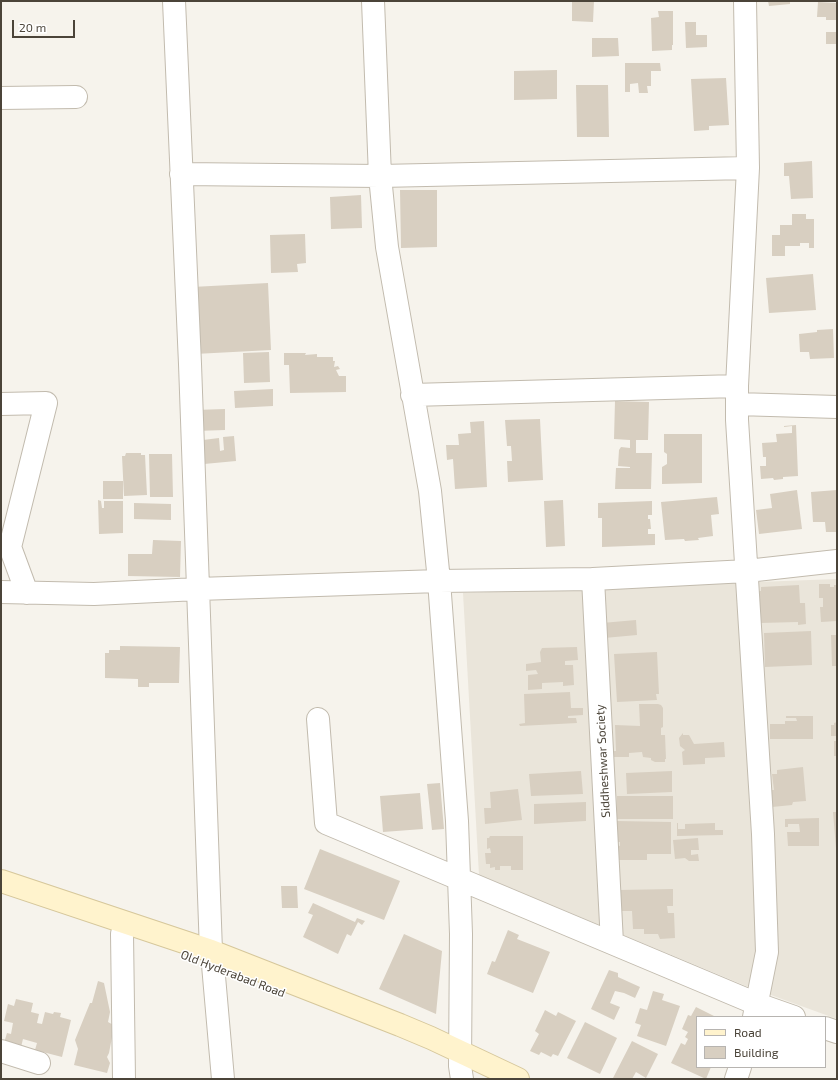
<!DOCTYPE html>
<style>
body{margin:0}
#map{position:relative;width:838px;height:1080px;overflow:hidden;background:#f6f3ec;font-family:"Exo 2",sans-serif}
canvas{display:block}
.frame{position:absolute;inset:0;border:2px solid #4b4439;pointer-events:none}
.legend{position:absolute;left:696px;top:1016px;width:130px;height:52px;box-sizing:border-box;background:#fff;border:1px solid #b7b4b0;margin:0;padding:5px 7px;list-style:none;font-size:12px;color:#4b4439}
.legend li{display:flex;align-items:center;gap:8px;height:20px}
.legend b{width:20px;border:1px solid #b7b4b0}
.scale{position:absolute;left:12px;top:20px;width:63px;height:18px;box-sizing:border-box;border:2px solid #4b4439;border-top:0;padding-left:5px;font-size:12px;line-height:14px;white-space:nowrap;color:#4b4439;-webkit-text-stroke:3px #fff;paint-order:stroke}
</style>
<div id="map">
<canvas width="838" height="1080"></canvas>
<div class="frame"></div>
<ul class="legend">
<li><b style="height:5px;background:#fff3cd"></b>Road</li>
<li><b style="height:11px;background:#d8cfc1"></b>Building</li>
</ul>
<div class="scale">20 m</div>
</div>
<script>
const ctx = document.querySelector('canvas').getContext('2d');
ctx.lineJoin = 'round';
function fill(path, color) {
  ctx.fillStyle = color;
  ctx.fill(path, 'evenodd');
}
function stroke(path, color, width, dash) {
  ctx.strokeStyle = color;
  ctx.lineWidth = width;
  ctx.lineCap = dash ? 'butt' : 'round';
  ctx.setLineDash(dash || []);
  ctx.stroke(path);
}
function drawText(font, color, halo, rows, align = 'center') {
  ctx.font = font + ' "Exo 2",sans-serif';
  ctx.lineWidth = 3;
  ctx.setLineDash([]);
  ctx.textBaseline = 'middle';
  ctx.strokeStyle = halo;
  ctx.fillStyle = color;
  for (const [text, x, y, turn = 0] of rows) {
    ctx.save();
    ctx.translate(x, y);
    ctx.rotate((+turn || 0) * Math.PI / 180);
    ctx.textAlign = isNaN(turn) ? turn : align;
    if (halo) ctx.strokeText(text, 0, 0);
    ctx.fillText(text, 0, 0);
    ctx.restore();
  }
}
fill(new Path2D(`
 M837 579V1019L746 986 479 875 463 593Z`), '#eae5da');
fill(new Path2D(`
 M572 1H594L593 22 572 21Z
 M768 1H790V4L769 6Z
 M818 2 837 3V20H826V17H817Z
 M658 11H673V45H672V50L652 51 651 18 659 17Z
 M685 22H696V35H707V47L686 48Z
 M826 32H837V44H826Z
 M592 38H618L619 56 592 57Z
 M625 63H660L661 71H651V86H647L648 93H639L638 83 630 84V92H625Z
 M557 70V99L514 100V71Z
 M726 78 729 125 709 126V130L694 131 691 79Z
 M576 85H608L609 137H577Z
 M812 161 813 198 791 199 789 176H784V163Z
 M400 190H437V247L401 248Z
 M361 195 362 228 331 229 330 197Z
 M792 214H806V219H814V248H809V243H800V246H785V256H772V235H780V225H792Z
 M305 234 306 263 297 264 298 272 271 273 270 235Z
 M813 274 816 310 769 313 766 278Z
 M268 283 271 350 195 354 192 287Z
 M833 329 834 358 810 359 809 352H800L799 334 817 332V330Z
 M269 352 270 382 244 383 243 353Z
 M284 353H306L305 355 317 354V357H333V361H335L334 367 338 366 340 369 336 370 339 376H346V392L290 393 289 365H284Z
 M273 389V406L235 408 234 391Z
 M615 401 649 402 648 440H636V453H652L651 489H615L616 468H630V467L618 466 619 450 621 447 630 448V440L614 439Z
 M225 409V430L196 431 195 410Z
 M540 419 543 480 508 482 507 461H512L511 446H507L505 420Z
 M484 421 487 487 455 489 453 459 447 460 446 445H459L458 434 471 433 470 422Z
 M796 425 798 476 783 477V479L774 480 773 478 761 479 760 466H766V457H763L762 443 777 442 776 434 792 433V426L784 427V426Z
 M664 434H702V483L662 484V467L667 464V454L664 452Z
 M234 436 236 461 204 464 203 440 219 438 220 451 224 450 223 437Z
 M126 453H141V455H145L147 495 124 496 122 456H125Z
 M149 454H172L173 497H150Z
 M103 481H123V499H103Z
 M797 490 802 529 759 534 756 510 772 508 770 494Z
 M837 490V532H826L825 522H813L811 492Z
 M717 497 719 514 711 515 713 536 698 538 699 540 685 541 684 539 665 540 661 502Z
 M98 500 101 501 102 508H104V501H123V533L99 534Z
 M563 500 565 546 546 547 544 501Z
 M652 501V515H648V519H650L651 529H648V534H655V545L602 547V518H598V503Z
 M134 503 171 504V520L134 519Z
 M153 540 181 541 180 577 128 576V554H152Z
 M819 584H830V587H834V585H837V621L821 622 820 607H823V598H819Z
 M799 585 800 603H805L806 624 798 625V622L760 623 758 591H761V587Z
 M636 620 637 635 604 638 602 623Z
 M811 631 812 665 765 667 764 633Z
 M831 635H837V666H832Z
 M120 646 180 647 179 683H149V687H138V679L105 678V653H109V650H120Z
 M577 647 578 660 565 661V665H573L574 685 563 686V682L542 683V689L528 690V675L538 674 536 670 526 671V664L541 662 540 652 542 648Z
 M657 652 659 694H656L657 700 617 702 614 654Z
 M570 692 571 708H583V715L568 716V718H576L577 723 520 726 519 724 525 723 524 694Z
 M639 704H658L661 705 663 708V727L661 728V735H665L666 759H665V762H655L651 760V758L643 757 642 752 629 753V757H613L611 751H616L615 725 640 726Z
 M786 716H813V739H770V724H785V721H797L796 718H786Z
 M837 722V736H831V725H834V723Z
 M683 733V735H689L694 744 724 742 725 757 705 758V764L683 765 682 752 685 750 680 746 679 738Z
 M834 741H837V756H834Z
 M803 767 806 801 793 802 792 805 772 807 771 790H774L772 774H777V770Z
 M581 771 583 794 531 796 529 774Z
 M672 771V792L627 794 626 773Z
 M440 783 444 829 432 830 427 784Z
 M518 789 522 820 485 824 484 808H491L490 792Z
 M420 793 423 829 383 832 380 796Z
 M617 796H673V819H617Z
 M586 802V821L534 824V804Z
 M833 812H837V848H836Z
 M819 818V846H788L787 832H800L799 824H788V827H785V819Z
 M616 821 671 822V854H647V860H616V845L620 846V842H616Z
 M677 823H678V829H685V824L715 823V830H723V835L677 836Z
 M490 836H523V870H511V866H500V870H495V867L490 868V864H486L485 853H491L490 848 487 849V838H489Z
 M698 838 699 850H691V855L698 854 699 861H689L685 858 675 859 673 840Z
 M320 849 400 881 384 920 304 889Z
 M281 886H297L298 908H282Z
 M673 889V906H667L668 913H674L675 938 660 939 658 934H644V929H633L632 911H619V890Z
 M313 903 355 922 357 918 365 921 362 925 358 922 351 936 347 934 338 954 303 937 313 915 308 913Z
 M508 930 519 935 517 939 550 952 533 993 487 974 492 961 495 962Z
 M404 934 442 951 436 1014 379 989Z
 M609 970 618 973V977L640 987 635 998 624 993 615 991 610 1003 620 1007 614 1020 591 1009Z
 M98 981 104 983 110 1012 108 1022 117 1027 112 1037 109 1053 107 1057 110 1063 107 1073 74 1065 78 1049 75 1040 90 1003H92Z
 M653 991 664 994 662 1000 680 1006 666 1046 637 1036 641 1025 635 1023 640 1008 647 1010Z
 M16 999 33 1003 31 1012 39 1014 37 1023 42 1024 45 1012 53 1014 54 1012 61 1013 60 1017 71 1020 62 1057 35 1050 37 1043 23 1039 21 1047 4 1043 7 1033 11 1034 13 1023 4 1021 8 1004 14 1006Z
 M696 1007 716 1017H697V1067H711L706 1079 671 1063 681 1043 685 1045 688 1039 685 1037 688 1032 682 1029 688 1015 691 1016Z
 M545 1010 556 1016 558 1012 576 1021 558 1056 553 1054 551 1057 541 1052 539 1055 530 1051 539 1034 535 1031Z
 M585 1022 617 1038 600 1074 567 1058Z
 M632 1041 658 1054 646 1078 636 1072 632 1079H616L613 1078Z`), '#d8cfc1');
const minor = new Path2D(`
 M174 1 190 364 211 951
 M373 1 380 176 387 247 430 491 439 581 457 821 461 934 460 1066 462 1079
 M745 1 748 168 737 386V420L763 834 767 952 754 1017
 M1 98 76 97
 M181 174 380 176 748 168
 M412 395 737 386
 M1 404 46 403 10 547 27 593
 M737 404 837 407
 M593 579 612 943
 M1 592 94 594 198 589 439 581 593 579 747 571 837 561
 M318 719 326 823 757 1004 794 1017
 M122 934 124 1079
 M213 965 223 1079
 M825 1028 837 1032
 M1 1051 39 1063
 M736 1079 740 1067`);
const secondary = new Path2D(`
 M1 881 211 951 400 1025 431 1038 518 1079`);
stroke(minor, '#c2bbae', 24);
stroke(secondary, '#d6c79b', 24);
stroke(minor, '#fff', 22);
stroke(secondary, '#fff3cd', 22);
drawText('12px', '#4b4439', '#fff', [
 ["Siddheshwar Society",603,761,-93],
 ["Old Hyderabad Road",233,974,21]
]);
</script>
